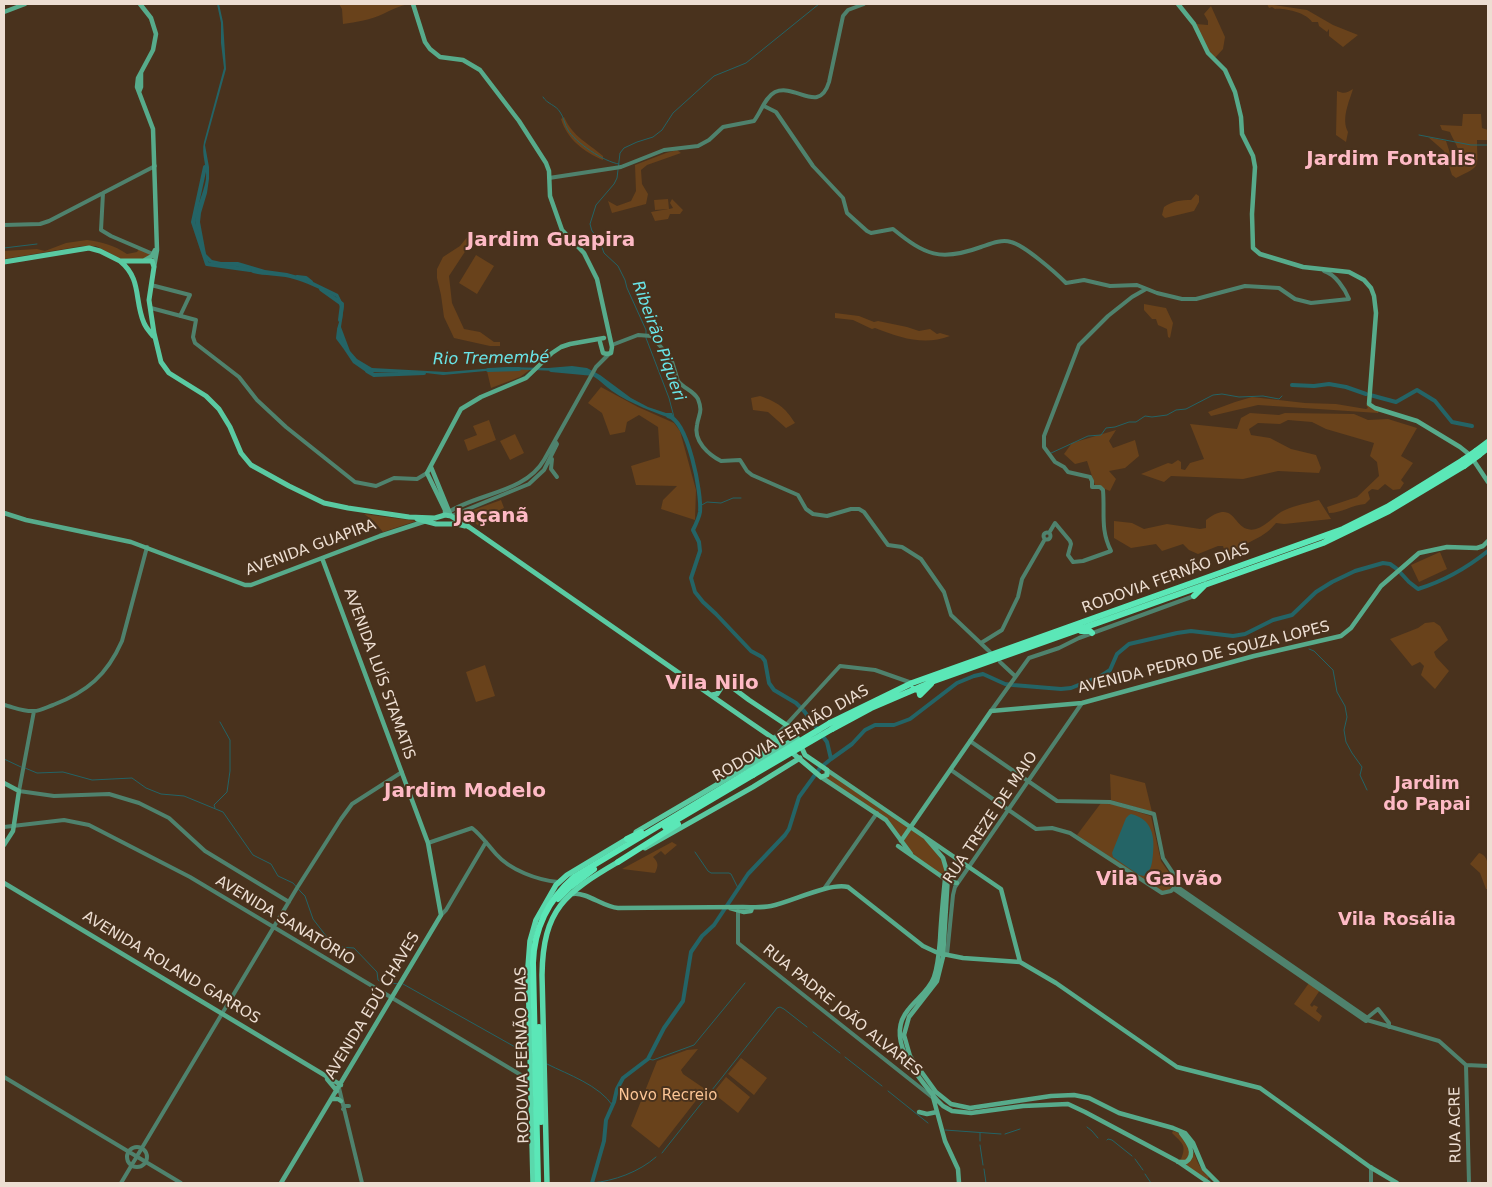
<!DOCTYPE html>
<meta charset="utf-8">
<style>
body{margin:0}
#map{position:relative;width:1492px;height:1187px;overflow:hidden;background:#49321d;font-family:"DejaVu Sans",sans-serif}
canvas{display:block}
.frame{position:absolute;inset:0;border:5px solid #edded2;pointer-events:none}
</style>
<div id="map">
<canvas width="1492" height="1187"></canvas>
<div class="frame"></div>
</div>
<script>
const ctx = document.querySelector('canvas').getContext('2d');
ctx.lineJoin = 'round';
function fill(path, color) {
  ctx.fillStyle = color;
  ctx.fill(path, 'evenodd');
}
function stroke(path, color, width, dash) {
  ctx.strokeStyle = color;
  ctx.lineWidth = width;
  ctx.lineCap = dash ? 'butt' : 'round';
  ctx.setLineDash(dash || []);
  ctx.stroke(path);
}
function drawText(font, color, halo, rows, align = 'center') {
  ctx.font = font + ' "DejaVu Sans",sans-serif';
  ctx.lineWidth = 4;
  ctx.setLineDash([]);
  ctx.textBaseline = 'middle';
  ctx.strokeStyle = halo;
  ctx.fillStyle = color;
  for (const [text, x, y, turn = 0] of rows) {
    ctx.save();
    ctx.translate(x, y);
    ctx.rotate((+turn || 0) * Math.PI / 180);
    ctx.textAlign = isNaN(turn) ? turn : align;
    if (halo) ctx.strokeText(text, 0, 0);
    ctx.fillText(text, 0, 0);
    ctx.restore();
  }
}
fill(new Path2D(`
 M339 4H409C399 6 391 10 383 14 371 20 356 22 343 24L342 9Z
 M1267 4 1307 10 1333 25 1358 35 1343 47 1329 36V29L1327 32 1319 26 1318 22H1312C1306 13 1286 8 1275 9L1272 7 1269 8Z
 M1211 6 1225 37 1223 49 1214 59 1206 48 1196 24 1208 25V21L1204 14Z
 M1353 89C1349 102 1341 119 1348 132L1346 142 1336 135 1337 91C1344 94 1347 93 1353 89Z
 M1463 114H1481L1482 128 1488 130V140H1477C1477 169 1482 165 1456 178L1452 175 1444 151 1428 137 1446 141 1453 162 1460 166C1464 155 1454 142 1450 132L1442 130 1440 125 1462 126Z
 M564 117C574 138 587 142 603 156V160C584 152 567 139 561 119Z
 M677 150 681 153 647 165 641 170 642 184 648 194 646 204 612 213 608 201 617 206 631 201 636 191 635 165 666 153Z
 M1196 194 1199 196V202L1194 211 1165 218 1162 215 1164 207C1172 201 1181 200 1191 200Z
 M668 199 669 209 673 208 670 203 672 199 683 210 680 214H670L668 219 655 221 651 212 668 209 655 210 654 200Z
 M468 236H472L478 240 470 244 449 276 452 303 464 329 480 332 494 342H500V346H490L454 338 444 317 441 295 437 278V269L443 257 460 246Z
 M87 240C102 242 114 245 127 254L137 252 139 249 151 254V258L125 261 96 246H82L4 259V251L37 249 45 251 66 243Z
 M476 255 494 266 477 294 459 283Z
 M1144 304 1166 308 1173 323 1170 338 1168 337 1167 329 1158 325 1156 319H1152L1144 310Z
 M835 313 859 316 874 322 878 321 907 327 919 331 930 329 937 334 940 333 950 336C924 346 901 338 875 328L872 329 853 320 835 318Z
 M507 369H531L520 377 491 388 487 371Z
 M601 387 638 407 674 423 680 431 696 490 695 520 661 509 663 500 677 486 636 485 631 466 660 457 658 427 639 415 627 422 625 432 610 435 602 413 588 403Z
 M760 396C777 402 785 407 795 423L786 428 768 412 753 410 751 398Z
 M1252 397 1305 403 1336 404 1366 409 1368 408 1366 405 1368 404 1379 410 1378 413 1258 405 1211 416 1208 412 1235 402Z
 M1250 413 1279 415 1285 413 1354 414 1368 420 1388 419 1417 428 1401 456 1413 463 1401 480 1404 483 1400 489 1393 490 1385 484 1378 490 1372 489 1368 492 1370 499 1365 504C1352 505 1341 513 1329 513L1327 507 1357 497 1379 476 1377 462 1370 456 1374 443 1326 429 1312 422 1288 420 1280 424 1258 423 1249 429 1251 435 1270 438 1291 449 1316 455 1321 468 1319 473 1278 471 1243 479 1171 476 1164 482 1141 474 1168 463 1172 464 1178 460 1181 462V469L1185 470 1190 463 1204 459 1190 424 1237 429 1241 418Z
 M489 420 496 440 468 451 464 440 477 435 473 426Z
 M1116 430 1109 441 1113 448 1135 440 1139 456 1125 468 1109 471 1116 479 1110 491 1095 485 1087 461 1075 464 1064 454 1072 443Z
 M515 434 524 453 510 460 500 441Z
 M501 500 504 508 489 515 480 526 468 520 457 516Z
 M1319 500 1331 519 1284 524 1276 523C1273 526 1270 530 1267 532 1256 541 1240 543 1234 558H1227L1223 546H1218L1198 554 1189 550 1183 544 1162 551 1156 544 1131 548 1114 538V521L1132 523 1144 529 1167 524 1200 529 1206 528V520C1238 496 1232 535 1256 529 1267 526 1275 514 1285 510 1296 505 1308 503 1319 500Z
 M364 514 416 521 383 532 374 521Z
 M1440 552 1447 569 1419 582 1411 565Z
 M1434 622 1440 626 1448 640 1434 652 1436 657 1449 671 1435 689 1421 675 1424 666 1420 662 1412 666 1390 639 1418 628 1425 623Z
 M485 665 495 696 476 702 466 672Z
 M828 773 927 840 944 864V873H939L912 854 888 820 824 777Z
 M1110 774 1145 783 1152 812 1111 800Z
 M1101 803 1112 804 1151 816 1161 861 1172 877 1174 884 1168 891H1161L1077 835Z
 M672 842 677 845 665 855 661 851 653 857C658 862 659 865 655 873L622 869Z
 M1479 853C1492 856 1488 878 1488 889H1486L1480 873 1470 864Z
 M1309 983 1320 990 1310 1005 1312 1007 1314 1005 1318 1007 1316 1011 1322 1016 1319 1022 1294 1004Z
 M698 1049 681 1070 683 1074 705 1089 659 1148 631 1126 657 1061 687 1050Z
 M741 1058 767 1078 754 1095 728 1074Z
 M726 1077 750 1097 738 1113 713 1093Z
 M1173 1131C1196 1137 1192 1165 1209 1177L1207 1180 1177 1160 1181 1159C1187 1145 1182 1143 1172 1133Z`), '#69421b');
fill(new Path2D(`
 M217 4H219L223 22 226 69 205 145 209 167V179L207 193 201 213 200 222 206 254 212 260 221 262H238L265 270 287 273 305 278 338 294 344 306 341 327 350 351 357 359 372 368 446 372 507 367 548 368 572 366 587 368 600 375 631 398 648 407 666 413H672L675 420C654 412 631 404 612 391 601 383 597 376 583 372L507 369 443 375 426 373 366 372 353 363 343 348 337 329 342 312 336 297C321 290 307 282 290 278 278 275 265 276 253 273 248 271 244 268 239 267 229 265 218 267 209 262 203 258 195 227 195 220 196 206 204 193 206 179 207 166 201 154 204 142L224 68 221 43V23Z
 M1131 814C1152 819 1155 836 1153 854 1152 863 1152 870 1144 876L1139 875 1113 857 1112 853 1126 818 1129 815Z`), '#246466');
stroke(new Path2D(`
 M543 97C547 104 556 105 560 112 564 117 564 124 568 130 575 142 604 162 619 164
 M1419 135 1471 145H1488
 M4 248 37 244
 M674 417 669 398 646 338V330L627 288 625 280 618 266 604 253 599 239 592 231 590 224 596 205 614 184 617 178 620 153 624 148 637 142 653 137 662 130 673 113 714 76 746 63 819 4
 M1049 454 1088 436 1101 435 1106 428 1115 427 1129 422H1136L1145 416 1152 417 1167 415 1176 410 1186 409 1213 395 1222 394 1239 397 1263 396 1279 399 1282 396
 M700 506 707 502 721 503 733 498H741
 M1309 649 1314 651 1333 670 1337 692 1345 706 1347 717 1344 730 1346 742 1352 753 1362 767 1360 775 1367 790
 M4 759 21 767
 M25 768 37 773 63 772 92 780 132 778 146 788 161 794 184 796 223 812 253 855 271 864 278 876 293 883 301 892 305 896 313 919 330 941 339 947 354 948 377 972 378 980 381 982 399 984
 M215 808 214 805 227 792 230 771V740L220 722
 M695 852 708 871 711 873H729L731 874 738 888
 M403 984 524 1052
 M813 1032 840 1053
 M845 1057 882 1086
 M648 1059 653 1060 694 1045 745 983
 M547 1064C569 1075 599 1085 613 1106
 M888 1091 928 1123
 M1087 1127 1092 1131 1098 1138
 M945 1130 1001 1134
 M980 1133V1141
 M1005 1134 1020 1129
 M1107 1140 1108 1139 1112 1140 1132 1156
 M980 1145 983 1165
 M662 1153 777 1008 780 1007 784 1009 807 1027
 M1135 1159 1143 1170
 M984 1169 986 1183
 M1145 1174 1151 1183
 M592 1183C614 1181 639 1172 656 1157`), '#246466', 1);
stroke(new Path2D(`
 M205 167 193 222 207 264 250 270
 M297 277 306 278 311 282
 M321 289 342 304 340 320
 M339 330 338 338 344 346
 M488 370 519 369
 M551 370 594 374
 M367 371 374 375 424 373
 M1292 385 1314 386 1329 384 1346 387 1366 394
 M1370 395 1396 402 1417 390 1435 401 1452 422 1472 426
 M668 416C688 420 702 494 700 512 699 518 696 524 693 530L699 542 700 551 691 578 695 592 703 602 716 614 751 651 762 657 765 661 769 683 774 690 796 703 804 711 827 742 831 759
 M592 1183 604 1141 606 1120 614 1102 617 1089 623 1078 648 1059 664 1028 683 1001 691 952 702 936 714 925 748 874 785 835 789 829 799 797 820 768 831 759 852 744 865 730 875 725H894L910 719 957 683 974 676 983 674 1005 684 1013 685 1061 689 1071 688 1101 676 1110 670 1117 654 1129 644 1177 633 1191 631 1233 636 1245 634 1273 620 1292 615 1316 592 1332 582 1355 571 1383 563 1390 564 1397 569 1409 582 1418 589C1444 581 1468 567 1488 551`), '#246466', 4);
stroke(new Path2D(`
 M764 106 776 112 813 166 843 198 847 213 867 231 871 233 893 229C925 255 940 262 981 247 990 244 1001 239 1011 242 1024 245 1055 272 1066 283L1084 280 1110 286 1137 285 1157 293 1182 299H1196L1245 286 1279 288 1295 299 1311 303 1349 299C1345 289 1335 274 1324 271
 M549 178 621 167 664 150 698 146 709 140 723 127 754 121C761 112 765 97 775 92 796 83 819 115 829 82L843 16 848 10 864 4
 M103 193 101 230 111 236 153 254
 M4 225 40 224 49 221 155 166
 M151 285 190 295 180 316
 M151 308 196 320 193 337 195 343 239 377 257 400 286 427 355 482 376 486 394 478 417 479 427 473
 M612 345 638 335 651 336 671 358 678 381C684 389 693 390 698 399 703 412 699 413 697 425 693 441 709 455 721 461L740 460 747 471 752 475 798 495 806 509 813 514 827 516 851 509H859L864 512 888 545 902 547 921 559 944 592 951 615 990 652
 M552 459 551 469 557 477
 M447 513C477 493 525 493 544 460L596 367 609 354
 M451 516 529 484 544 470 557 444 555 441
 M1043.5 536a3.5 3.5 0 1 1 7 0a3.5 3.5 0 1 1-7 0Z
 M1049 533 1055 523 1070 541 1071 544 1068 555 1073 562 1083 561 1111 551C1100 529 1105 513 1103 490L1100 487H1092V481L1090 477 1068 472 1064 467 1055 462 1044 447V436L1079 345 1108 316 1132 297 1146 289
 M981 643 1002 630 1018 597 1022 579 1045 539
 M1000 662 1015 676
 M4 705C13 707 25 712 34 711 40 711 47 707 53 705 87 692 107 675 122 641L147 547
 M34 711 19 791 54 796 109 794 139 803 169 818 205 851 289 902
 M991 711 1029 658 1059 648 1079 638 1194 596
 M774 738 840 666 875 670 912 683
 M951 770 1036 829 1052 828 1070 833 1162 893 1171 891 1176 886 1175 876 1163 858 1154 814 1110 802 1057 801 970 741
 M4 827 64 820 89 825 190 877 531 1081
 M428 843 472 828C481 835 488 845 496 854 510 870 537 880 558 882
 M1176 886 1366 1017
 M824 889 877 813
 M1174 889 1366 1021
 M738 911V943L932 1097
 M441 915 446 910 486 842
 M947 955 953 895 955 887 1082 703
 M1367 1018 1378 1009 1389 1023V1027
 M1367 1020 1439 1041 1466 1065 1488 1066
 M1466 1065 1469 1183
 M4 1077 181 1183
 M339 1088 362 1183
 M343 1109 345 1106H349
 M127 1157a10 10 0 1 1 20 0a10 10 0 1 1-20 0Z
 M121 1183 297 888 341 819 352 804 402 772
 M1371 1183V1167`), '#4f826d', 4);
stroke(new Path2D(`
 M140 4 151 18 156 34 153 50 138 78 137 87 153 129 157 250 154 267
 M413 4 425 42 430 49 440 57 463 60 480 70 519 121 546 163 549 171 550 196 562 230 584 253 597 279 612 347 611 353 607 354 603 353 600 342
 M1178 4 1194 24 1208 53 1225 70 1235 92 1241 117 1242 134 1253 156 1255 167 1252 214 1253 248 1260 254 1303 267 1349 272 1364 280 1371 288 1374 296 1376 313 1369 404 1375 408 1417 421 1460 447 1470 455 1488 482
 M4 12 25 4
 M139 92 141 87V73
 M145 260 152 256 155 250
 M431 467 451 516
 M427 473 461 409 481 397 526 378 552 353 561 347 570 344 604 338
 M427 473 445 510V515
 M4 513 26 520 131 542 245 585H251L380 536 426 521
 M827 770 1001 889 1020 962
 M821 777 886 820 911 854
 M4 783 19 791 13 831 4 845
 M926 838 943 858 948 875 943 957 937 981 909 1017 904 1035 910 1056 936 1092 951 1104 970 1108 1051 1096 1074 1095 1089 1098 1119 1113 1173 1128 1185 1133 1193 1143 1204 1169 1218 1183
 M901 841 991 711 1082 703 1254 656 1341 636 1351 628 1381 586 1419 553 1447 547 1477 548 1483 546 1488 541
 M898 846 948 881 957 883
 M945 879C943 899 941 919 940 940 939 952 938 966 934 977 929 991 916 999 908 1010 884 1039 918 1077 937 1100L943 1106 952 1111 971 1113 1023 1106 1068 1104 1085 1112 1177 1161 1209 1183
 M4 883 341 1085
 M573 894C587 892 603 907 618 908L743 907C753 907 761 908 771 906 791 902 830 882 848 887L923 946 938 953 963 958 1020 962 1056 983 1177 1067 1260 1088 1370 1167 1397 1183
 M730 908 744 912 751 911 752 908
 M327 1079 337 1091
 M933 1097 945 1141 958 1169 959 1183
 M332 1099H338L341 1101
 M919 1112 927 1114 937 1112
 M1178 1162H1186C1197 1154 1188 1142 1181 1133
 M281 1183 441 915 428 843 322 558`), '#57ab8b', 4.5);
stroke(new Path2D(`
 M120 261C142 279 134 300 144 323 146 328 150 332 153 336
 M4 262 89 248 100 251 120 261H152L154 267 149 300 154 333 161 362 169 373 206 396 219 409 230 427 241 453 251 465 289 486 324 503 348 508 409 517 435 518 445 515 451 516 469 527 748 721 783 745 821 777 827 775V770L805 755 796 735 788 726 749 700 725 682 717 694 711 695
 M417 519 436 524H457L465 526
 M755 761 774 738
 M636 832 793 740H798
 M645 848 753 787 800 758`), '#5acaa2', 5);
stroke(new Path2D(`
 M533 1183 528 967 530 941 536 920 556 885 567 875 627 839
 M547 1183 542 975C543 909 565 893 618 862`), '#5ad8ac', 5.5);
stroke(new Path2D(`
 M1476 451 1488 442
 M1479 455 1488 448
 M1194 596 1205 585
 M1081 631H1090L1092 633
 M913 689 919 690 920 695 931 684
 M830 723 912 683 1343 529 1387 507 1463 460
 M832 729 871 708 934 681 1323 543 1389 511 1464 466
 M665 827 753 775
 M627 839 641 832
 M618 862 678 824
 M558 899 570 887 594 869
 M539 1027 541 1122
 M538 1183 533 963C534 928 548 900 574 877L750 771`), '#5be7b7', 6);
stroke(new Path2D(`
 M1463 460 1476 451
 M1464 466 1479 455
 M750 771 830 723
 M753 775 832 729`), '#5be7b7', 6);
drawText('15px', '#edded2', '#49321d', [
 ["AVENIDA GUAPIRA",311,548,-20],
 ["RODOVIA FERNÃO DIAS",1166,579,-20],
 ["AVENIDA PEDRO DE SOUZA LOPES",1204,658,-14],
 ["AVENIDA LUÍS STAMATIS",379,674,70],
 ["RODOVIA FERNÃO DIAS",791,734,-30],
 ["RUA TREZE DE MAIO",991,818,-56],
 ["AVENIDA SANATÓRIO",285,921,31],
 ["AVENIDA ROLAND GARROS",171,968,31],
 ["AVENIDA EDÚ CHAVES",373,1006,-59],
 ["RUA PADRE JOÃO ALVARES",842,1011,39],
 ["RODOVIA FERNÃO DIAS",523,1055,-91],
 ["RUA ACRE",1456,1125,-91]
]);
drawText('15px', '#fcc595', '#49321d', [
 ["Novo Recreio",668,1096]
]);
drawText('italic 16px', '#69e5e8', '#49321d', [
 ["Ribeirão Piqueri",658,341,70],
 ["Rio Tremembé",491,359,-1]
]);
drawText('bold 18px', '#febac5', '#49321d', [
 ["Jardim",1427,784],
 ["do Papai",1427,805],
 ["Vila Rosália",1397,920]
]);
drawText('bold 20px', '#febac5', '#49321d', [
 ["Jardim Fontalis",1391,160],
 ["Jardim Guapira",551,241],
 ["Jaçanã",492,517],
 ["Vila Nilo",712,684],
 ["Jardim Modelo",465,792],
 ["Vila Galvão",1159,880]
]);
</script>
